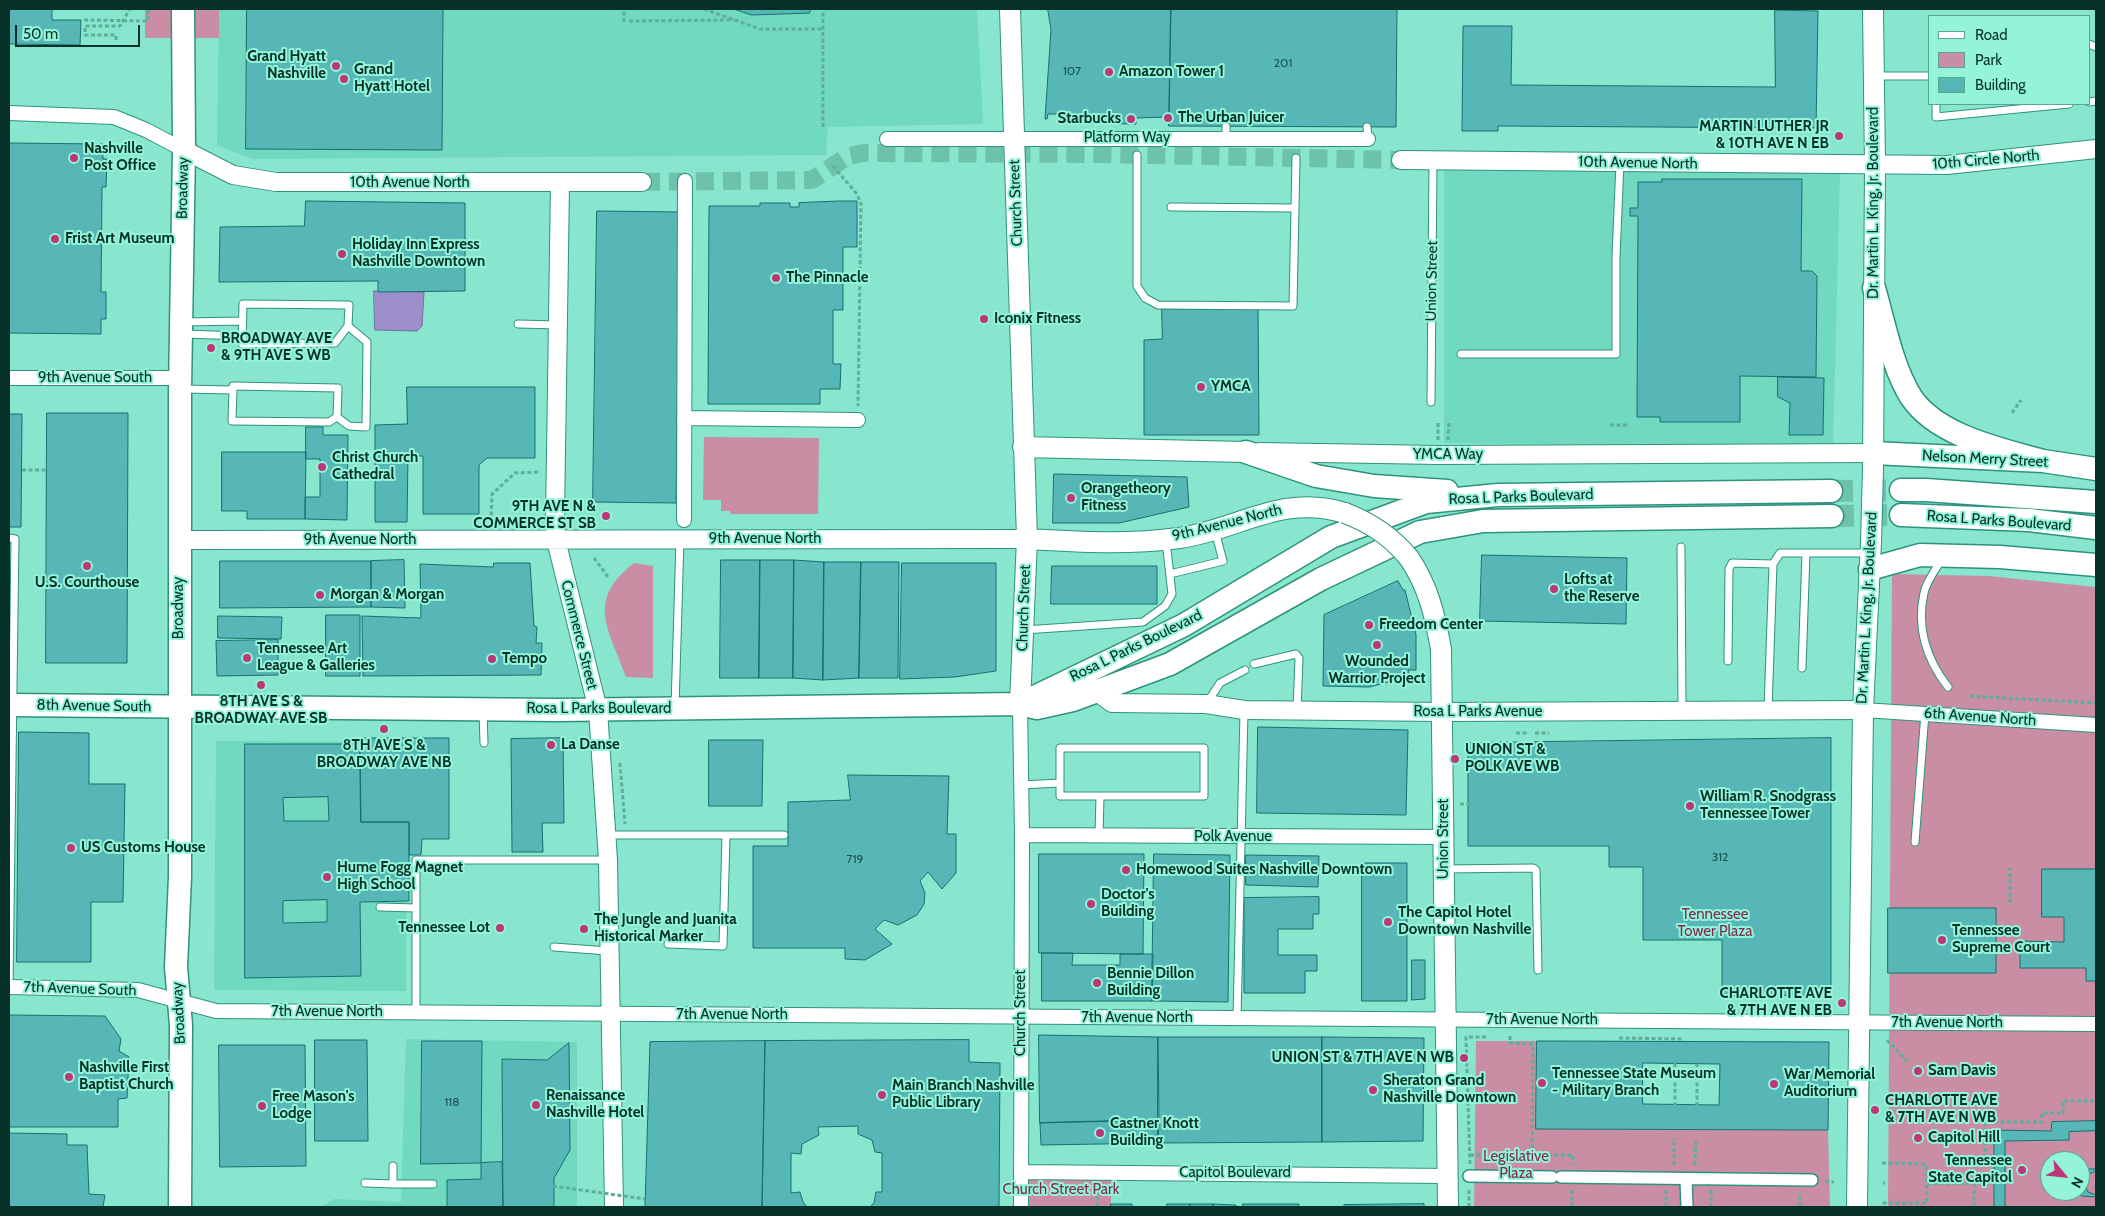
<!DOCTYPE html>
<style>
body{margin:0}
#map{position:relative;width:2105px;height:1216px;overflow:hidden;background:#87e6cd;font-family:Cabin,sans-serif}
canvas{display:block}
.frame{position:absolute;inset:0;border:10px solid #053128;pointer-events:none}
.legend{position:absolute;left:1928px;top:15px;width:162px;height:90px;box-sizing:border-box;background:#94f4da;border:1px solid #5ba693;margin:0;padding:6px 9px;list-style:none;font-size:15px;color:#053128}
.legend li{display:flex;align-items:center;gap:10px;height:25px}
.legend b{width:25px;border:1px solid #5ba693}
.north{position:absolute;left:2040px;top:1151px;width:50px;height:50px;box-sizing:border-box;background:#94f4da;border:1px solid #5ba693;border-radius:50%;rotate:118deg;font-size:14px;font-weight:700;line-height:20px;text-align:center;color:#053128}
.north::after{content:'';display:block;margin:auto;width:18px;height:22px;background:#bc3678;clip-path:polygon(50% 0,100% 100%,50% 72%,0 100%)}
.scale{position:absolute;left:15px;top:25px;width:125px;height:22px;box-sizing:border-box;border:2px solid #053128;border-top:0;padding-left:6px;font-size:15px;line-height:18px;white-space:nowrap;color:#053128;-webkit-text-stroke:4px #94f4da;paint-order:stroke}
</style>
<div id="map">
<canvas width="2105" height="1216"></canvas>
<div class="frame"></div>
<ul class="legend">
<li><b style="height:6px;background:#fff"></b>Road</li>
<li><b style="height:14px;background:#c98ea4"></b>Park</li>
<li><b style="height:14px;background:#57b7b6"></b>Building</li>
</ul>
<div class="north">N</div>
<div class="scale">50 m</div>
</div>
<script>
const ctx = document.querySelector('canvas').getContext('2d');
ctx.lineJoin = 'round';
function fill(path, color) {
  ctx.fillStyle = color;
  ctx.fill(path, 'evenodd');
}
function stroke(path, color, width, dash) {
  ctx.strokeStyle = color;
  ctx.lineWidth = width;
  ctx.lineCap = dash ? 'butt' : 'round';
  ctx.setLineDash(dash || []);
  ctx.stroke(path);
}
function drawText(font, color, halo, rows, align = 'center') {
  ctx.font = font + ' Cabin,sans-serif';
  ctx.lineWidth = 4;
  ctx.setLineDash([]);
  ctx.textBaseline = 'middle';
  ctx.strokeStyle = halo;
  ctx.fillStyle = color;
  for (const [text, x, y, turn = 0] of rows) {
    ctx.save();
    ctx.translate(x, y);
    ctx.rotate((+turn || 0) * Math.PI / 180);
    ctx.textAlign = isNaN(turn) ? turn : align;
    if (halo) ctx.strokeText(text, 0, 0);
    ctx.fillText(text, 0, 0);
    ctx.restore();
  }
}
fill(new Path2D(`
 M219 9H977L983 124 828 127 826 155 252 159 217 145Z
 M1444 170 1840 173 1833 447 1444 443Z
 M216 741 407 742 406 991 214 990Z
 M406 1039 577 1042V1207H321L334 1199 401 1202Z`), '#70d9bf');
fill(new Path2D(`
 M145 9H219V38H145Z
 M704 437 819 438 818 514H731L730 511H721V500H703Z
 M634 563 653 566V678L626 677C609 629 585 601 634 563Z
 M1892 574 1989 576 2096 587V1207H1888ZM2050 1161H2080V1191H2050Z
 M1476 1041H1537L1536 1129 1828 1130 1830 1207H1474Z
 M1021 1172 1111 1173V1207H1021Z`), '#c98ea4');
const water = new Path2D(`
 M374 291 424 292 422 326 417 331 375 330Z`);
fill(water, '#9d8fcc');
stroke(water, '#6f739b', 1);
const building = new Path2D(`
 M9 9H52V20H81L80 45 9 44Z
 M247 9H443L442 150 246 149Z
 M734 9H810V13L752 15Z
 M1048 9H1171L1169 117 1136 118V124L1058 123V114H1048L1047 119H1045L1051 30Z
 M1171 9H1397L1396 127 1169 126Z
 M1775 10 1818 11 1816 128 1498 126V131H1462L1463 26H1512L1511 85 1775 87Z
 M9 143 103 144V159H107L106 187H102L101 292H106V319H101V334L9 333Z
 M1662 179H1802L1801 271H1812L1817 276 1816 377 1740 376V422H1660V417H1637L1638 216H1630V208H1638V182H1662Z
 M306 201 465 203V291L378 292V281L219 282 220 227 304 226Z
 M839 201H857V247H843V310H833V364H841L840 389H820V404H708L709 206H760V203H790V207H799V203Z
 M597 211 680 212 676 503 593 502Z
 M1162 309H1258L1259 435H1144V340L1162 339Z
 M1778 377 1824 378 1823 435H1789L1790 403 1778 397Z
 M407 387H535V458H487L479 465V514H423V456H408L407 522H375V425L407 424Z
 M47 413H128L127 663H46Z
 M9 414H22L21 527H9Z
 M306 427H323V435H348L347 520 305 519V497H320V459H306Z
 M222 452H306L305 519H247V511H222Z
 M1054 474 1187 477 1189 507 1119 523H1053Z
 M1482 555 1627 558 1626 624 1480 621Z
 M404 560 405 608 371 607V561Z
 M721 560H760L759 678H720Z
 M760 560H794L793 678H759Z
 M794 560 824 562 823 680 793 678Z
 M220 561H371V607L220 608Z
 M824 562H861L859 678 823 680Z
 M861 562H899L898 678H859Z
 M494 563H530L534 626 537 627 536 643H542L541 675 363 676 362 616 421 618 420 564 493 567Z
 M902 563H996V671L955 677 900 679Z
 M1052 566H1157V604H1051Z
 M1398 581 1403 590H1405L1416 635V670H1408L1410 677 1369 687 1323 686 1324 615Z
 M326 615H360V676H326Z
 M218 616 282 617 281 639 218 638Z
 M278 640V675L217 676 216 641Z
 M1258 727 1408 730 1406 815 1257 813Z
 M19 732 89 733V784H125L123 902H91V962H17Z
 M360 738H449V839H422L421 855H409V822H361Z
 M563 738 564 823H542L543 852H512L511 739Z
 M1831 738V995L1722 996V940H1643V867H1609V846H1468V743Z
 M709 740H763L762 806H709Z
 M245 744H360L361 822H409V901L360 902 361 976 245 978ZM328 797 329 821H284L283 798ZM327 900V922L283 923V901Z
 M848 775 949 776 947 834H956V873L942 889 928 872 920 881 925 893 924 904 917 915 898 925 884 920 875 929 892 944 865 960 845 959V948H753V846H788V802L850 800Z
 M1039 854H1144L1143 954 1039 953Z
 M1154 854 1230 855 1228 1002 1152 1001Z
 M1246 855 1319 856 1318 887 1246 885Z
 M1362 863H1407V1001H1362Z
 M2042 869H2096V981H2086V968H2020V941L2064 942V917H2042Z
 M1319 897V914H1313V929H1278V955H1317V971H1305V993H1244V898Z
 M1888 908H1996V973H1888Z
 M1042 953H1073L1072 965H1120V954H1153L1152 1001H1042Z
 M1412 960H1425V999L1412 1000Z
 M9 1015 105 1016 121 1039 119 1051 129 1057 127 1098 118 1099V1127H9Z
 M1039 1035 1158 1037 1159 1120 1040 1123Z
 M1158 1037H1322V1142L1158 1143Z
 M1322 1037 1424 1038 1423 1141 1322 1142Z
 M315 1040H367L368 1141H315Z
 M969 1040V1062L1000 1063 999 1207H870L874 1203 876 1192H882V1153L875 1152 872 1140 858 1134V1126L818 1127 819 1135 802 1144 801 1154 791 1153V1193L800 1192 803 1202 807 1207H762L765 1041Z
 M422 1041H482L481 1163 421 1164Z
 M765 1041 762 1207H645L650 1042Z
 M1537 1041 1829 1042 1828 1130 1536 1129ZM1643 1063 1720 1064 1719 1105 1643 1104Z
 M569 1043 570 1150 554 1178V1207H503L502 1059 547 1060Z
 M219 1045H305L306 1166 220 1167Z
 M1159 1120 1158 1143 1041 1145 1040 1123Z
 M2096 1121V1207H1994V1130L2051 1131 2052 1122ZM2050 1161H2080V1191H2050Z
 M2096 1131V1207H2005V1141L2069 1140V1132ZM2050 1161H2080V1191H2050Z
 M9 1133 67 1134V1145H87L89 1194 105 1195 103 1207H9Z
 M502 1162 503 1207H447V1180L481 1179V1163Z
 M2081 1169H2096V1197L2081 1196Z
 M2096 1171V1195L2088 1192 2084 1183 2088 1175Z
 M1111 1204H1132V1207H1111Z
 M1167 1204H1190V1207H1167Z
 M1190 1204H1213V1207H1190Z
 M1213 1204 1236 1205V1207H1213Z
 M1243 1204H1299V1207H1243Z
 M1424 1204V1207H1344V1205Z`);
fill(building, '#57b7b6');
stroke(building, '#177070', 1);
stroke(new Path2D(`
 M642 182 812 180 848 156 864 153 1101 154 1401 160`), '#6dc2ac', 18, [18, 9]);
stroke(new Path2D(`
 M1831 491 1901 490
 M1832 516 1901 515`), '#6dc2ac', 22, [22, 11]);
const service = new Path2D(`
 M2089 44 2096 47
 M1876 76H1929
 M2089 102 2096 101
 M1936 104V117L2069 104
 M1226 126V137
 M1367 127 1368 139
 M1137 155V286L1145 298 1158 305 1293 306 1296 158
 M1171 207 1295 208
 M243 304 349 305 348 326 335 343 242 344Z
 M185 322 242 321
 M518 324 558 325
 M183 334 242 336
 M1461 354H1616V257L1620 163
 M183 389 233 390V386L338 388 337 417 329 422 232 421 233 390
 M1431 402 1433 160
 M337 417 349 426 366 427 367 342 348 326
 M9 538 15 539 9 987
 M1681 547 1682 710
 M1942 559C1936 569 1926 582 1924 593 1916 629 1927 660 1948 687
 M1170 574 1223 561 1215 531
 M1024 630 1143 622 1165 606 1172 594 1166 541
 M1728 661 1729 569 1732 563 1773 564
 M1254 664 1296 654 1299 658 1297 710
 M1802 668 1806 553H1868
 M1207 703 1220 683 1245 670
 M675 707 680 540
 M1768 710 1773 564 1780 553H1806
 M483 712 484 743
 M1021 785 1060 783V748H1204V796H1060V783
 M607 835H726L723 946 668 944
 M726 835H784
 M1099 836 1100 796
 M1915 842 1925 713
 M1444 869 1533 868 1536 870 1538 970
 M380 907 416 908
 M554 947 608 951
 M416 1012V860H607
 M1237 1019 1244 711
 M365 1183 393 1184V1166
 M393 1184H433`);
const pedestrian = new Path2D(`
 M1469 1176 1552 1177
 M1561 1177 1812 1180
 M1686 1179 1687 1207`);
const minor = new Path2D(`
 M9 113 114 117 146 130 184 150
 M887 139H1368
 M9 378H181
 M684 418 858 420
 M684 520 685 181
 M1020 704 1022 835 1021 1207
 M1863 710 2096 725
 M1022 835 1444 837
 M9 987 138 990 216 1011 2096 1024
 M1021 1172 1448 1176`);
const tertiary = new Path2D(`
 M184 150 233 175 276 182H642
 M1401 160 1947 165 2096 149
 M560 183 555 519 556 540 598 710 608 860 614 1207
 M1259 452 1438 455 1873 453
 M180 540 1027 539
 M1097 692 1112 703 1206 704 1244 710 1443 712 1863 710`);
const secondary = new Path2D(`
 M1010 9 1027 539 1020 704
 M1873 9 1875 166 1873 469
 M1023 447 1246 452
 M1027 539C1078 542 1128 545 1179 538 1238 530 1281 493 1345 513
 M1409 558C1428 586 1435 615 1441 649L1448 1207
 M1857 1207 1863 710 1871 542`);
const primary = new Path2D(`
 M1874 288C1884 322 1892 367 1911 397 1937 436 2000 449 2043 461
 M1246 452 1316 476 1374 486 1447 491
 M1873 453 2043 461 2096 469
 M1901 490H1926L2096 502
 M1901 515 2029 520 2096 528
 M1870 569 1920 555 2000 557 2096 565
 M1020 704 1184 625 1331 537 1426 502 1498 495 1831 491
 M9 705 559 710 1020 704 1037 708 1073 700 1170 664 1321 579 1420 532 1483 521 1832 516
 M180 1207 181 1025 176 967 180 877V389L184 150 183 9`);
stroke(service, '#2e937c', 9);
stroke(pedestrian, '#2e937c', 14);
stroke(minor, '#2e937c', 16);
stroke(tertiary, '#2e937c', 20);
stroke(secondary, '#2e937c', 22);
stroke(primary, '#2e937c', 25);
stroke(new Path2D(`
 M704 9 760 29H823
 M84 20 148 21V9
 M629 21 734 20
 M624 22V9
 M116 40V35H85V26H120L130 9
 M823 127V9
 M833 166 857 194 861 204 858 406
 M2012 413 2021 400
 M1438 423V440
 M1610 425H1629
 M1448 440 1449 423
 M22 470H47
 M491 522 492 494 515 473 538 472
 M594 558 608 577
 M1970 696 2096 703
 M1516 733H1527
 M1535 733H1549
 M620 763 625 824
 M1460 804H1472
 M2010 903V868
 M1510 1036V1043L1533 1044 1532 1164
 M1619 1038 1684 1039
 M1887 1040 1907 1061
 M1675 1063V1105
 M1697 1106V1064
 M1470 1155H1573V1164
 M1882 1163 1926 1164 1927 1203H1882
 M1470 1164 1466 1037H1487
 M1674 1165V1138
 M1695 1165 1696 1139
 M1825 1181 1834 1182
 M1883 1183H1885
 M1927 1184 2003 1183
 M1097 1207V1186
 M1469 1207V1188
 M1572 1207V1190
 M1666 1207V1190
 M1711 1207V1190
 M1800 1207V1193
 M1974 1207 1975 1158H1985V1122H2042V1113H2063V1101H2096`), '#5fae9a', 3, [4, 2.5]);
stroke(service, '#fff', 7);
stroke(pedestrian, '#fff', 11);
stroke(minor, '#fff', 14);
stroke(tertiary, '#fff', 18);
stroke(secondary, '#fff', 20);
stroke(primary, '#fff', 22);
const secondaryBridge = new Path2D(`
 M1345 513C1371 523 1391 536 1409 558
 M1871 542 1873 469`);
stroke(secondaryBridge, '#2e937c', 22, []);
stroke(new Path2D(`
 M553 1186 645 1199`), '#5fae9a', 3, [4, 2.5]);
stroke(secondaryBridge, '#fff', 20);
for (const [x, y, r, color] of [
 [336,66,5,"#bc3678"],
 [1109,72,5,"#bc3678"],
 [344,79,5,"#bc3678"],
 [1168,118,5,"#bc3678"],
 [1131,119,5,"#bc3678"],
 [1839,136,5,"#bc3678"],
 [74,158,5,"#bc3678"],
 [55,239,5,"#bc3678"],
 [342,254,5,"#bc3678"],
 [776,278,5,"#bc3678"],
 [984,319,5,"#bc3678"],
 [211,348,5,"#bc3678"],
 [1201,387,5,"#bc3678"],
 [322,467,5,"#bc3678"],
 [1071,498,5,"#bc3678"],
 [606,516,5,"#bc3678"],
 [87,566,5,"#bc3678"],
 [1554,589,5,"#bc3678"],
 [320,595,5,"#bc3678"],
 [1369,625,5,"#bc3678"],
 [1377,645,5,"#bc3678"],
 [247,658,5,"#bc3678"],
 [492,659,5,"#bc3678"],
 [261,685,5,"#bc3678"],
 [384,729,5,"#bc3678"],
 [551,745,5,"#bc3678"],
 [1455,759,5,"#bc3678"],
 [1690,806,5,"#bc3678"],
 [71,848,5,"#bc3678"],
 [1126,870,5,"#bc3678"],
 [327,877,5,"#bc3678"],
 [1091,904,5,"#bc3678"],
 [1388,922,5,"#bc3678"],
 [500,928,5,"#bc3678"],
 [584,929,5,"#bc3678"],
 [1942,940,5,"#bc3678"],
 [1097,983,5,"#bc3678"],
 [1842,1003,5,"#bc3678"],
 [1464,1058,5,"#bc3678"],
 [1918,1071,5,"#bc3678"],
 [69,1077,5,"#bc3678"],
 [1542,1083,5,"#bc3678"],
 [1774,1084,5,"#bc3678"],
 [1373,1090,5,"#bc3678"],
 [882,1095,5,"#bc3678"],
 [536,1105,5,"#bc3678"],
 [262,1106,5,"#bc3678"],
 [1875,1110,5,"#bc3678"],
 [1100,1133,5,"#bc3678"],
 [1918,1138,5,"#bc3678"],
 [2022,1170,5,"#bc3678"]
]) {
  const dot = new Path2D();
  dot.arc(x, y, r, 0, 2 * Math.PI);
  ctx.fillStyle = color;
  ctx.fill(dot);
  stroke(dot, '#94f4da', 2);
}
drawText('12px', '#1a524c', null, [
 ["201",1283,63],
 ["107",1072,71],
 ["312",1720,857],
 ["719",855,859],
 ["118",452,1102]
]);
drawText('bold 15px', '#053128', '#94f4da', [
 ["Grand Hyatt",326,57,"right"],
 ["Nashville",326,74,"right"],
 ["Grand",354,70],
 ["Hyatt Hotel",354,87],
 ["Amazon Tower 1",1119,72],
 ["The Urban Juicer",1178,118],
 ["Starbucks",1121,119,"right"],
 ["MARTIN LUTHER JR",1829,127,"right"],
 ["& 10TH AVE N EB",1829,144,"right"],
 ["Nashville",84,149],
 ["Post Office",84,166],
 ["Frist Art Museum",65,239],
 ["Holiday Inn Express",352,245],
 ["Nashville Downtown",352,262],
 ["The Pinnacle",786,278],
 ["Iconix Fitness",994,319],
 ["BROADWAY AVE",221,339],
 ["& 9TH AVE S WB",221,356],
 ["YMCA",1211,387],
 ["Christ Church",332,458],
 ["Cathedral",332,475],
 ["Orangetheory",1081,489],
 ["Fitness",1081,506],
 ["9TH AVE N &",596,507,"right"],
 ["COMMERCE ST SB",596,524,"right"],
 ["Lofts at",1564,580],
 ["the Reserve",1564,597],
 ["U.S. Courthouse",87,583,"center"],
 ["Morgan & Morgan",330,595],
 ["Freedom Center",1379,625],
 ["Tennessee Art",257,649],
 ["League & Galleries",257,666],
 ["Tempo",502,659],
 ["Wounded",1377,662,"center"],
 ["Warrior Project",1377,679,"center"],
 ["8TH AVE S &",261,702,"center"],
 ["BROADWAY AVE SB",261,719,"center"],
 ["La Danse",561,745],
 ["8TH AVE S &",384,746,"center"],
 ["BROADWAY AVE NB",384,763,"center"],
 ["UNION ST &",1465,750],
 ["POLK AVE WB",1465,767],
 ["William R. Snodgrass",1700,797],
 ["Tennessee Tower",1700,814],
 ["US Customs House",81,848],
 ["Hume Fogg Magnet",337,868],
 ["High School",337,885],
 ["Homewood Suites Nashville Downtown",1136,870],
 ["Doctor's",1101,895],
 ["Building",1101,912],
 ["The Capitol Hotel",1398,913],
 ["Downtown Nashville",1398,930],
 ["The Jungle and Juanita",594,920],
 ["Historical Marker",594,937],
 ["Tennessee Lot",490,928,"right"],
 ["Tennessee",1952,931],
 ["Supreme Court",1952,948],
 ["Bennie Dillon",1107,974],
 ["Building",1107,991],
 ["CHARLOTTE AVE",1832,994,"right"],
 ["& 7TH AVE N EB",1832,1011,"right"],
 ["UNION ST & 7TH AVE N WB",1454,1058,"right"],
 ["Nashville First",79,1068],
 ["Baptist Church",79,1085],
 ["Sam Davis",1928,1071],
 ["Tennessee State Museum",1552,1074],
 ["- Military Branch",1552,1091],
 ["War Memorial",1784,1075],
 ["Auditorium",1784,1092],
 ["Sheraton Grand",1383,1081],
 ["Nashville Downtown",1383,1098],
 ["Main Branch Nashville",892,1086],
 ["Public Library",892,1103],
 ["Renaissance",546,1096],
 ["Nashville Hotel",546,1113],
 ["Free Mason's",272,1097],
 ["Lodge",272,1114],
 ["CHARLOTTE AVE",1885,1101],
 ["& 7TH AVE N WB",1885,1118],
 ["Castner Knott",1110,1124],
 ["Building",1110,1141],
 ["Capitol Hill",1928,1138],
 ["Tennessee",2012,1161,"right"],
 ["State Capitol",2012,1178,"right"]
], 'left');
drawText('15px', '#053128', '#94f4da', [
 ["Platform Way",1127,138],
 ["10th Circle North",1986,160,-5],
 ["10th Avenue North",1638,163,1],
 ["10th Avenue North",410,183],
 ["Broadway",183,188,-89],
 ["Church Street",1016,203,-92],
 ["Dr. Martin L. King, Jr. Boulevard",1874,203,-90],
 ["Union Street",1432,281,-89],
 ["9th Avenue South",95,378],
 ["YMCA Way",1448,455],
 ["Nelson Merry Street",1985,459,3],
 ["Rosa L Parks Boulevard",1521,497,-2],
 ["Rosa L Parks Boulevard",1999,521,4],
 ["9th Avenue North",1227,523,-14],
 ["9th Avenue North",765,539],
 ["9th Avenue North",360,540],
 ["Broadway",179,608,-90],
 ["Church Street",1024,608,-88],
 ["Dr. Martin L. King, Jr. Boulevard",1867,608,-87],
 ["Commerce Street",579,635,76],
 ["Rosa L Parks Boulevard",1136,646,-26],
 ["8th Avenue South",94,706,1],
 ["Rosa L Parks Boulevard",599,709],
 ["Rosa L Parks Avenue",1478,712],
 ["6th Avenue North",1980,717,4],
 ["Polk Avenue",1233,837],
 ["Union Street",1444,839,-90],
 ["7th Avenue South",80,989,2],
 ["7th Avenue North",327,1012],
 ["Broadway",179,1013,-93],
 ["Church Street",1021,1013,-90],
 ["7th Avenue North",732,1015],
 ["7th Avenue North",1137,1018],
 ["7th Avenue North",1542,1020],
 ["7th Avenue North",1947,1023],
 ["Capitol Boulevard",1235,1173]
]);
drawText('15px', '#7d2c51', '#94f4da', [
 ["Tennessee",1715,915],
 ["Tower Plaza",1715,932],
 ["Legislative",1516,1157],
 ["Plaza",1516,1174],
 ["Church Street Park",1061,1190]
]);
</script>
